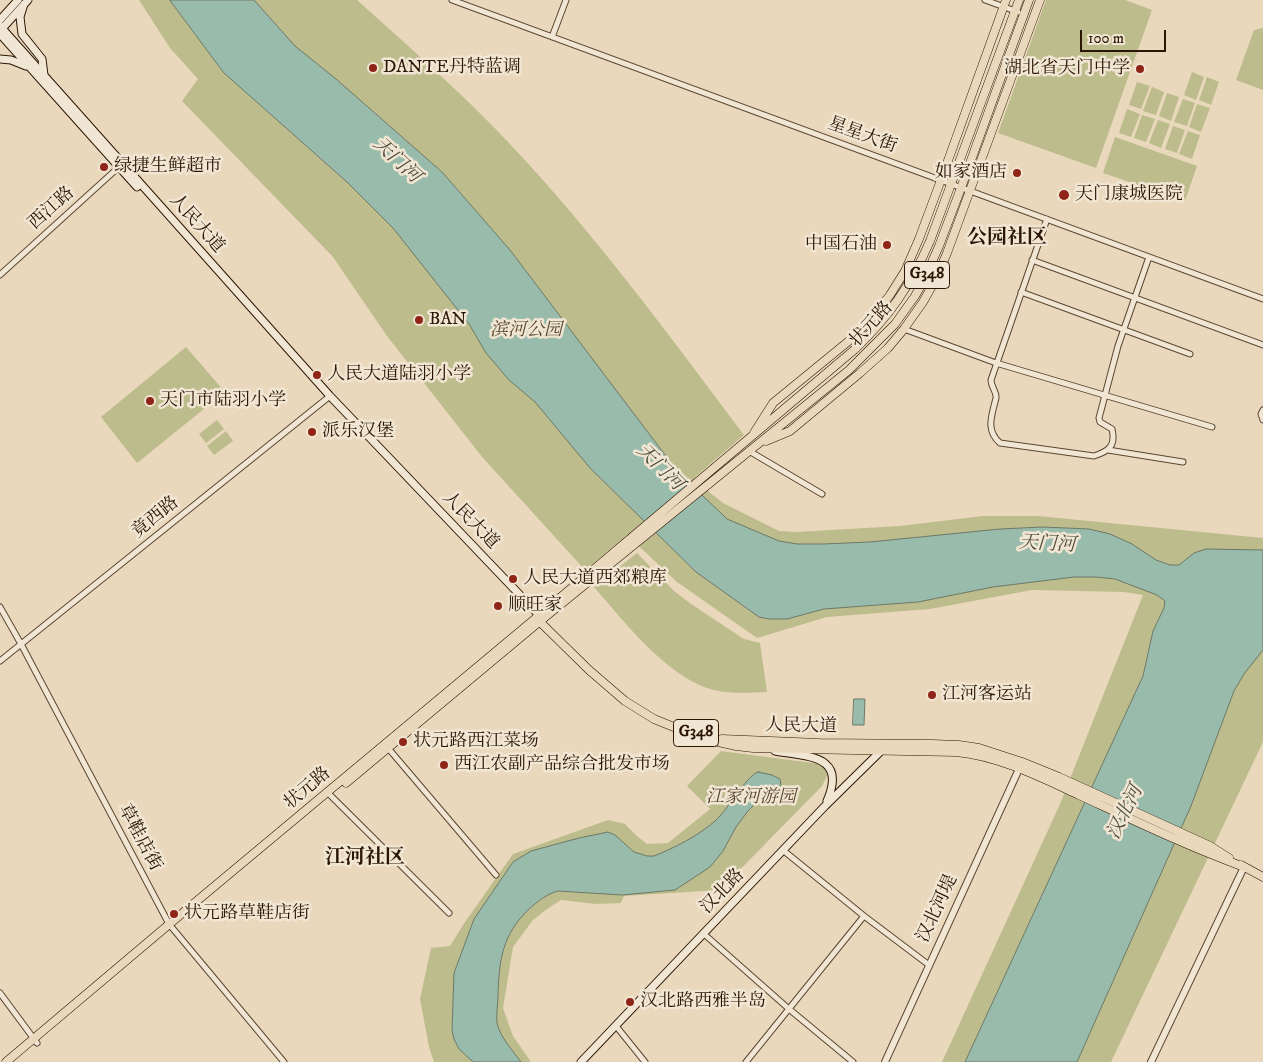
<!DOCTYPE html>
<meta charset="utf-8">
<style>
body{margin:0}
#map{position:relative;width:1263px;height:1062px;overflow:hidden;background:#ead8bc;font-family:"IM FELL DW Pica",serif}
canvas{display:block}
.scale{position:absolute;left:1080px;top:30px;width:86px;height:22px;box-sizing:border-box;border:2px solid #2b1504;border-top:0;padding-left:6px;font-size:15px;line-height:18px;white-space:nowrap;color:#2b1504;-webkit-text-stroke:4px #f1e6d3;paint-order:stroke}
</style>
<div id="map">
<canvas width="1263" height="1062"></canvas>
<div class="scale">100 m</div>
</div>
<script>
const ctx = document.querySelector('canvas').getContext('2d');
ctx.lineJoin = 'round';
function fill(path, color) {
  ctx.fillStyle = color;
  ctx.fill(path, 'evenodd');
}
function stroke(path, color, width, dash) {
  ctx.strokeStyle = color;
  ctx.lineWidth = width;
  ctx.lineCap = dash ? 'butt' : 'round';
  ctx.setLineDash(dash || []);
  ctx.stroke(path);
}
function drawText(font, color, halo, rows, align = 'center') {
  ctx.font = font + ' "IM FELL DW Pica","Noto Serif SC",serif';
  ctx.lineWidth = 5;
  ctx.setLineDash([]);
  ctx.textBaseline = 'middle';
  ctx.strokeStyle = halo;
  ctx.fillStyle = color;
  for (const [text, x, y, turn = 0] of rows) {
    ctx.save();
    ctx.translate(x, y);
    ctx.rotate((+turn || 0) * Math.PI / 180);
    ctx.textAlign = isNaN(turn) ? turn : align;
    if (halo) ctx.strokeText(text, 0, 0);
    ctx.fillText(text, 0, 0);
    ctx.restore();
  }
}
fill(new Path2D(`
 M139 0H357C408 46 461 92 509 143 595 234 669 335 744 435L696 476 709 492 723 503 779 531 796 532 900 526 983 516H1038L1263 538V742L1111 1062H942L1060 804 1143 595 1124 592 1032 590 930 609 827 617 757 638 677 582 627 535 585 570 483 458 387 336 333 257 182 101 198 79 170 48Z
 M1046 0H1125L1152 10 1096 168 998 133Z
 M1263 28V90L1236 80 1254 30Z
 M1192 72 1204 77 1196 100 1184 95Z
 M1207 77 1219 82 1211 105 1199 100Z
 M1137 82 1150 86 1141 109 1129 105Z
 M1152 87 1164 92 1156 115 1143 111Z
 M1167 93 1179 97 1171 121 1159 116Z
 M1183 99 1195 103 1187 126 1174 122Z
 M1197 104 1210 108 1201 132 1189 127Z
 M1127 109 1140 114 1131 137 1119 133Z
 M1142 115 1155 119 1146 142 1134 138Z
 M1158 120 1170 124 1161 148 1149 143Z
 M1173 126 1185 130 1177 153 1165 149Z
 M1188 131 1200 135 1192 159 1179 154Z
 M1115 137 1197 166 1185 201 1103 173Z
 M186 347 225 392 137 463 101 417Z
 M217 420 224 429 206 443 199 434Z
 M226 431 233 441 214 455 207 446Z
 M637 553 674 591 691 604 744 639 760 643 767 692C749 693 731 694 714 690 668 679 624 621 594 587Z
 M721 751 820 764 824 766 828 774 822 786 720 890 624 896 621 903 596 904 561 900 547 909 533 920 513 947 503 1008 513 1036 531 1062H434L429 1047 420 999 431 948 450 946 465 922 513 854 608 820 625 824 637 836 647 844 668 843 710 809 687 786Z`), '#bdbc8c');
const water = new Path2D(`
 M170 0H254L295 46 336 79 442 172 510 250 678 472 727 519 779 541 797 544H823L870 542 1000 529 1043 527 1089 529 1110 534 1132 544 1156 560 1170 565H1179L1194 553 1206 549 1263 550V650L1244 674 1234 691 1191 806 1077 1062H965L1143 676 1153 631 1164 608 1165 601 1157 595 1115 579 1096 577H1074L993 587 918 602 824 609 787 619H769L759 617 696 572 590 468 535 402 509 380 486 353 469 324 393 228 347 182 224 73Z
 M854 699H865L864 725H853Z
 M758 772 772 775 780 779 781 785 756 803 748 811 736 827 723 851 710 867 675 890 622 895 558 891C547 894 538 901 529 909 502 935 499 960 498 996 498 1005 496 1014 497 1023 500 1037 513 1051 521 1062H473L459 1049 454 1039 452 1030 454 973 474 919 513 862 531 851 579 838 608 832 615 835 634 852 647 856H654C674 848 698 836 715 821 728 810 745 777 758 772Z`);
fill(water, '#99bbab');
stroke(water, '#6d7968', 1);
const minor = new Path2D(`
 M452 0 1263 299
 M985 0 1018 12
 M552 37 566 0
 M1047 219 991 380C991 387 997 392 996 398 992 415 985 430 1000 443L1094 456C1109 451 1116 446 1112 429L1100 422 1099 418 1118 346 1149 257
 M1032 260 1263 345
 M0 275 120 166
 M1021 292 1190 354
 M904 329 996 363 1212 427
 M1263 410 1261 414 1263 420
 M1108 450 1183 462
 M749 451 822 494
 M0 607 21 644 169 924 284 1062
 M0 661 330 396
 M388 748 496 875
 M327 792 449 913
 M784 851 864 916 929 965
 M704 934 789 1009 853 1062
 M0 993 37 1043
 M616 1026 645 1062
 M746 1062 864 916`);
const tertiary = new Path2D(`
 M885 1062 1019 769
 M1151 1062 1244 867`);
const secondary = new Path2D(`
 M24 4 20 17 22 34 42 59 44 75
 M0 20 18 0
 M0 26 330 396 539 615
 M0 31 28 0
 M0 34 137 187
 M0 59 11 60 26 66
 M775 751C809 757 847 755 827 801
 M581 1062 825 806 883 749`);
const primary = new Path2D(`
 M346 783 539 622
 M6 1062 192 905 536 618`);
const trunk = new Path2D(`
 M1019 0 930 241C911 285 889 317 854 350L536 618 589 670 625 701 654 719 701 738 736 746 753 748 956 752C999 756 1040 777 1079 795 1133 820 1187 846 1244 867
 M754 433 773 403 850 340 869 321 890 295 905 271 919 239 941 180 1006 0
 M766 441 790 431 860 373 888 348 904 329 923 302 936 279 947 253 1040 0
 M539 622 849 370 895 324 915 296 925 278 939 246 961 188 1029 0
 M722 739 819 743 932 744 959 745 979 748 1022 762 1059 777 1210 846 1229 858
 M1241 865 1263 877`);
stroke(minor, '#5b4632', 7);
stroke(tertiary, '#5b4632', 8);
stroke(secondary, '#2b1504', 9);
stroke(primary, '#2b1504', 9);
stroke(trunk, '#2b1504', 9);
stroke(minor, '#f1e6d3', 5);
stroke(tertiary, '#f1e6d3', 6);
stroke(secondary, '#f1e6d3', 7);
stroke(primary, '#ead8bc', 8);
stroke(trunk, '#ead8bc', 8);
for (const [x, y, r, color] of [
 [373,68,5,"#8f2418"],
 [1140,69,5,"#8f2418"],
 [104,167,5,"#8f2418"],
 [1017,173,5,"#8f2418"],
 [1064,195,6,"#8f2418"],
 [887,245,5,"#8f2418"],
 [419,320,5,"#8f2418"],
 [317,375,5,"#8f2418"],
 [150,401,5,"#8f2418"],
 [312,432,5,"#8f2418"],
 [513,579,5,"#8f2418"],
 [498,606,5,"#8f2418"],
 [932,695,5,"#8f2418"],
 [403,742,5,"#8f2418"],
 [444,765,5,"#8f2418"],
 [174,914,5,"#8f2418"],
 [630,1002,5,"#8f2418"]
]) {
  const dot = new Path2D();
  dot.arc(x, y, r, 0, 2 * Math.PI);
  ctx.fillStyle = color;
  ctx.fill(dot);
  stroke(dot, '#f1e6d3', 2);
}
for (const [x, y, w] of [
 [927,275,45],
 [696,733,45]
]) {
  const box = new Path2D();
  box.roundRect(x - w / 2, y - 13.5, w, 27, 4);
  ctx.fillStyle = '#f1e6d3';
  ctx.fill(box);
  stroke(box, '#2b1504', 1);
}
drawText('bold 16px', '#2b1504', null, [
 ["G348",927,275],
 ["G348",696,733]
]);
drawText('18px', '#2b1504', '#f1e6d3', [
 ["DANTE丹特蓝调",383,68],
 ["湖北省天门中学",1130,69,"right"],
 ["绿捷生鲜超市",114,167],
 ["如家酒店",1007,173,"right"],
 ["天门康城医院",1075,195],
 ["中国石油",877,245,"right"],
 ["BAN",429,320],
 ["人民大道陆羽小学",327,375],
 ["天门市陆羽小学",160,401],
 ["派乐汉堡",322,432],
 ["人民大道西郊粮库",523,579],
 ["顺旺家",508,606],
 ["江河客运站",942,695],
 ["状元路西江菜场",413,742],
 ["西江农副产品综合批发市场",454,765],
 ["状元路草鞋店街",184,914],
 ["汉北路西雅半岛",640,1002]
], 'left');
drawText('18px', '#2b1504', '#f1e6d3', [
 ["星星大街",862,136,20],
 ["西江路",52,209,-42],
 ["人民大道",196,224,48],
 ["状元路",872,325,-48],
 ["竟西路",156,518,-39],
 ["人民大道",470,521,46],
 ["人民大道",801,727,1],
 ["状元路",308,789,-40],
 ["草鞋店街",139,838,62],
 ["汉北路",723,892,-46],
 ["汉北河堤",938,909,-65]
]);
drawText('italic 18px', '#57472d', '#f1e6d3', [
 ["滨河公园",526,331],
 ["江家河游园",751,798]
]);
drawText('italic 19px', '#524f3e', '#f1e6d3', [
 ["天门河",396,161,43],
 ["天门河",659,468,45],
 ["天门河",1047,545,3],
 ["汉北河",1126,813,-64]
]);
drawText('bold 20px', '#2b1504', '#f1e6d3', [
 ["公园社区",1007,239],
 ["江河社区",365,859]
]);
</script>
